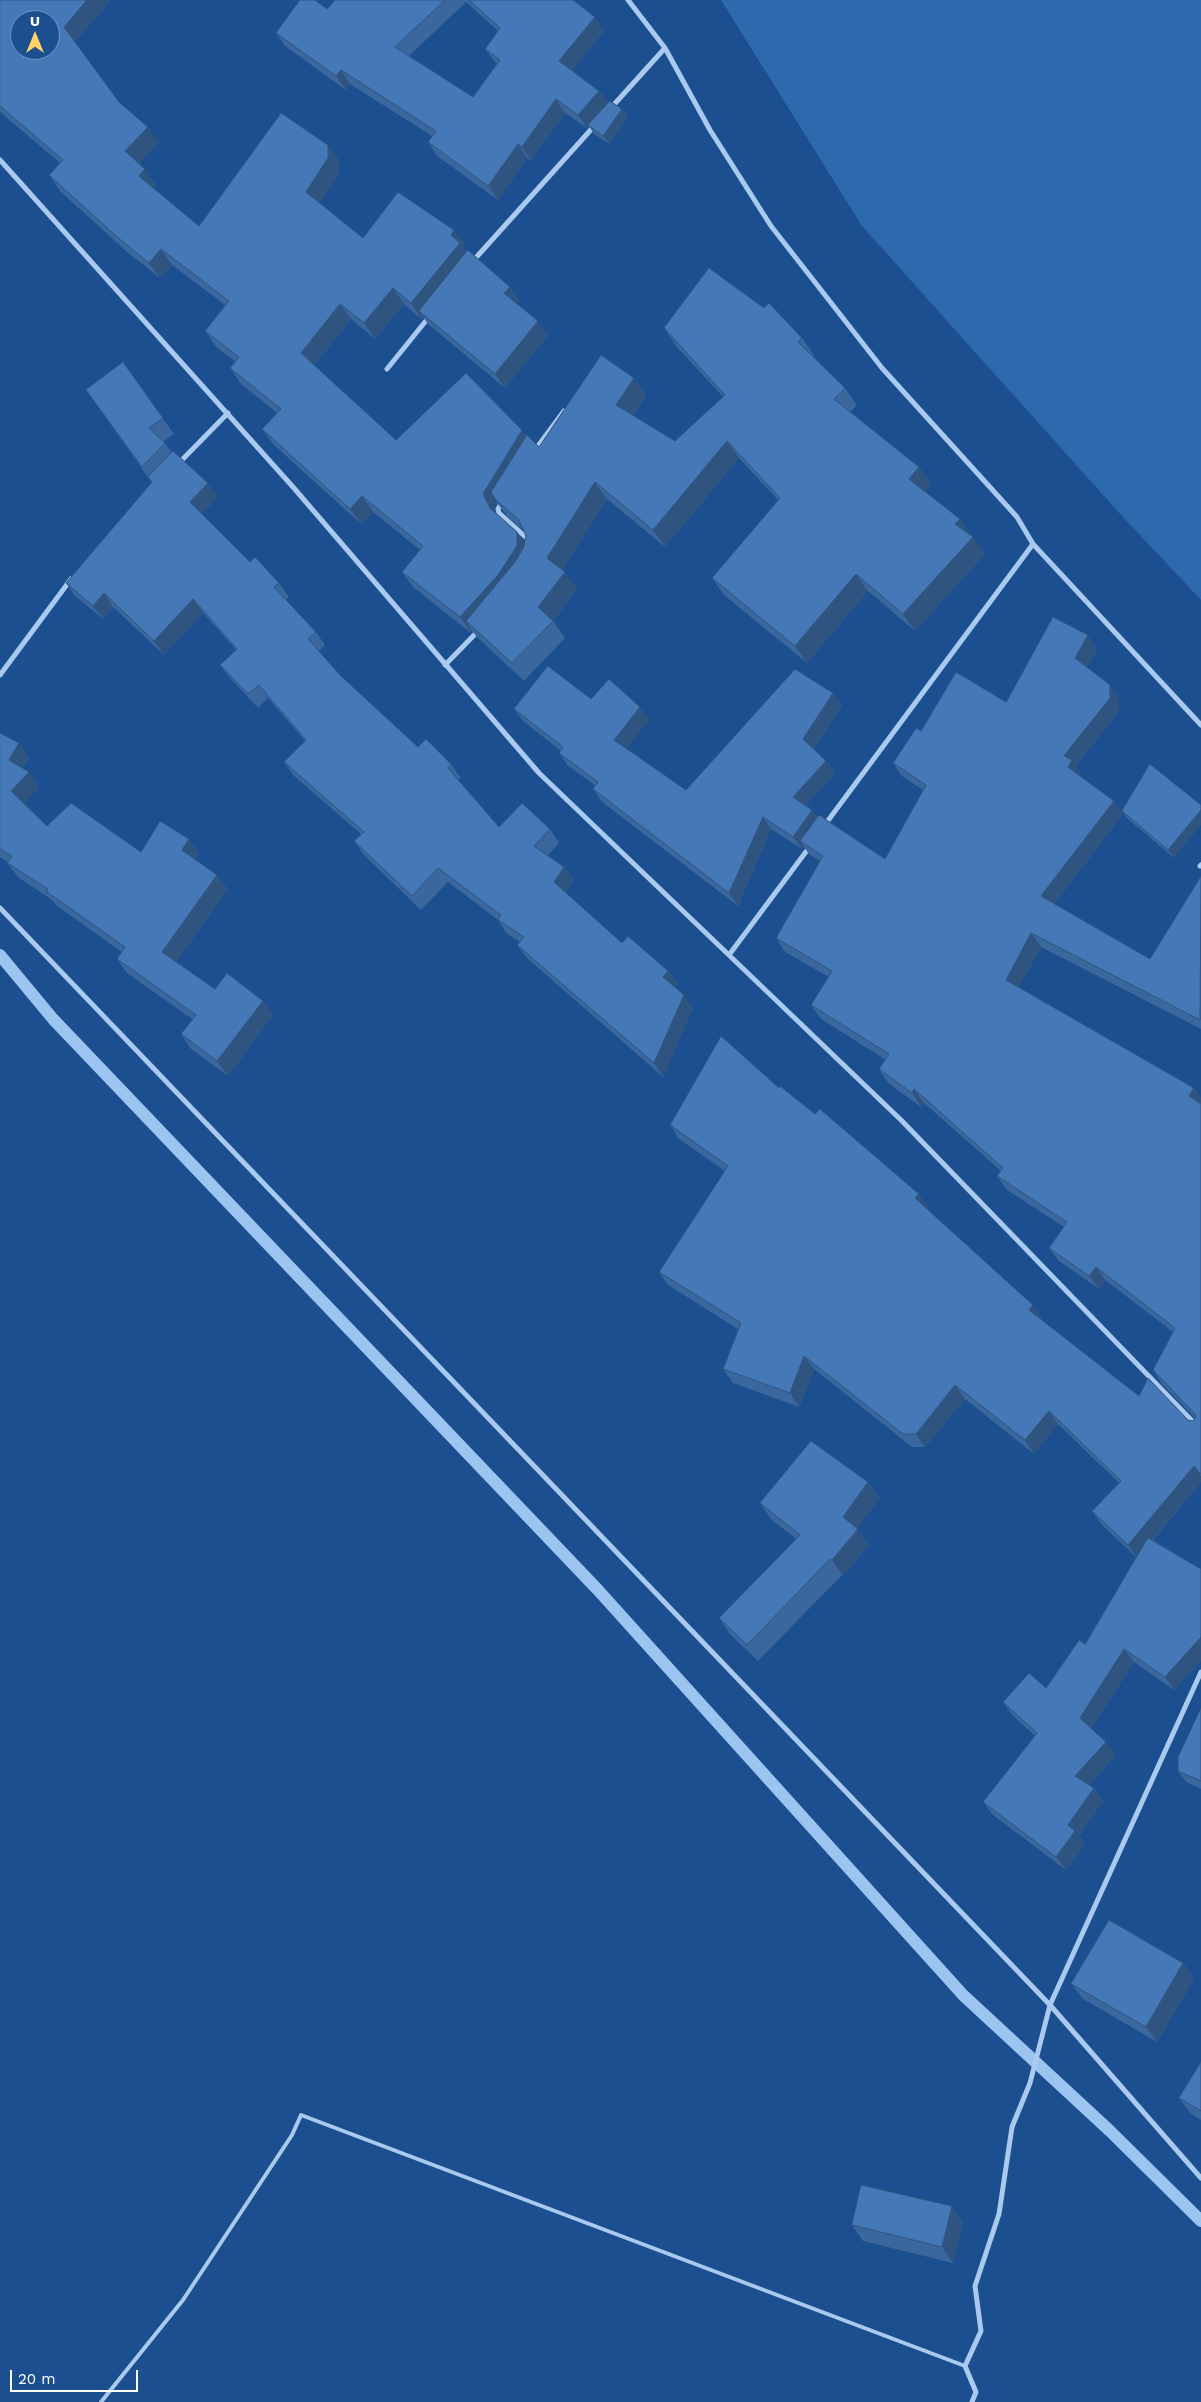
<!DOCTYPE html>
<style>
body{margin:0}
#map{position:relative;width:1201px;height:2402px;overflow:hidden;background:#1b4f8f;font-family:"Work Sans",sans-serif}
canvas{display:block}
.north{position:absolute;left:10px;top:10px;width:50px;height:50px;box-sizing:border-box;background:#1b4f8f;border:1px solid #7695bc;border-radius:50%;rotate:0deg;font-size:14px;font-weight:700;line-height:20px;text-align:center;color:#fff}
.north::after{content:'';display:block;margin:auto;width:18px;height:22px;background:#ffd166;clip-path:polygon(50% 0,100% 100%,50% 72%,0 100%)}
.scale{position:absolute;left:10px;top:2370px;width:128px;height:22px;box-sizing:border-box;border:2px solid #fff;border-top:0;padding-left:6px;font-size:15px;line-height:18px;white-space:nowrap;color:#fff;-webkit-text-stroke:4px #1b4f8f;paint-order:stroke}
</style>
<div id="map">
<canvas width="1201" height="2402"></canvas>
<div class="north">U</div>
<div class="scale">20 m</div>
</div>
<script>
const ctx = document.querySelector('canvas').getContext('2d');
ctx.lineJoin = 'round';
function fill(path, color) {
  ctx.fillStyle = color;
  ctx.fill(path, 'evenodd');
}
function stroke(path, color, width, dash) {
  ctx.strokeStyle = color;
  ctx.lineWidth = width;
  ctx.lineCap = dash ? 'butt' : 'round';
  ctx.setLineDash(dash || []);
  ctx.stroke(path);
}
fill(new Path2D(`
 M721 0H1201V600L1121 515 862 226Z`), '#2e69ad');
stroke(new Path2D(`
 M0 955 53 1019 598 1590 963 1995 1110 2131 1201 2221`), '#9cc4f0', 12);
stroke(new Path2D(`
 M101 2402 183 2300 292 2135 301 2115 965 2366`), '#a9c9ee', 4);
stroke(new Path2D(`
 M628 0 665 48 710 130 771 226 882 368 1017 517 1033 544 1201 725
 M610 109 665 48
 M0 160 293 487 539 773 901 1120 1201 1430
 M473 261 596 124
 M387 369 429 317
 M535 450 564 411
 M179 463 228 413
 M502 502 498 509 499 513 530 541
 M445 665 480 629
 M0 675 71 579
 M824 826 1033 544
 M1200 866 1201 865
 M0 908 1050 2005 1201 2178
 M729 955 811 845
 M972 2402 976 2392 965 2366 981 2331 975 2286 999 2214 1012 2127 1030 2083 1050 2005 1201 1672`), '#a9c9ee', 5);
fill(new Path2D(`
 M0 0H111L75 42 119 102 159 142 139 164 156 185 153 188 199 226 339 160V174L319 203 363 238 454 230 465 245 463 248 466 252 510 287 519 300 516 303 548 335 505 388 428 324 423 317 421 319 404 304 375 339 351 319 314 365 396 440 522 430 526 436 539 447 634 378 646 395 633 416 675 441 723 397 676 346 664 328 802 338 814 355 813 356 845 388 857 405 850 412 919 467 931 484 925 491 971 535 985 554 915 631 868 591 807 663 724 595 712 578 778 500 739 458 665 547 607 499 562 570 577 589 553 621 565 638 524 681 478 638 472 631 471 633 413 587 402 572 420 550 373 512 361 524 273 444 262 429 277 413 241 384 230 368 236 362 216 347 205 331 225 305 172 265 160 278 127 252 60 191 49 175 60 163 0 112ZM497 503 508 517 524 531 526 536 525 543 517 532 495 512 494 509Z
 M335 0H573L604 31 572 70 599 91 608 103 622 109 628 117 609 144 594 134 589 126 587 128 565 113 531 160 527 158 498 200 437 156 428 142 432 136 350 84 346 90 285 46 276 33 327 9ZM466 2 498 31 485 49 495 62 497 64 473 97 409 56Z
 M123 362 174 434 164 441 172 453 218 496 202 514 250 562 279 583 289 597 286 600 316 632 325 645 319 651 341 676 418 747 451 764 461 778 458 780 499 827 550 829 559 843 548 855 564 867 574 880 565 893 622 943 668 971 678 984 675 987 693 1008 663 1077 527 958 517 945 520 942 507 934 498 920 448 882 421 910 364 855 354 841 361 834 294 776 284 762 305 741 268 698 258 708 230 678 220 665 236 650 203 613 164 655 113 607 103 619 75 596 66 583 152 483 86 390Z
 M1097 649 1087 667 1119 698V711L1076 766 1081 773 1080 775 1123 814 1054 904 1150 959 1201 876V1029L1041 947 1018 988 1194 1088 1201 1098V1482L1153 1540 1201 1569V1660L1174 1690 1134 1662 1091 1728 1116 1755 1089 1785 1094 1788 1103 1801 1079 1836 1085 1844 1066 1870 993 1815 983 1802 1035 1736 1012 1715 1003 1702 1046 1688 1085 1644 1136 1557 1102 1525 1092 1511 1119 1483 1058 1424 1034 1454 965 1399 925 1447H912L814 1369 799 1407 733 1383 723 1369 738 1329 668 1285 659 1272 725 1171 679 1139 670 1125 779 1088 928 1207 927 1209 1042 1319H1041L1139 1396 1188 1420 1193 1421 1195 1418 1162 1384 1153 1370 1173 1332 1105 1280 1099 1289 1059 1261 1049 1248 1064 1227 1007 1190 997 1176 1001 1171 924 1103 921 1107 888 1083 879 1069 886 1060 821 1019 811 1005 829 977 785 952 776 938 820 861 809 854 804 847 802 849 771 829 738 906 602 802 593 789 596 786 568 766 559 753 561 751 523 721 514 709 591 699 649 720 626 748 686 790 833 693 842 706 814 749 826 761 835 773 805 806 817 817 885 859 923 790 902 776 893 763 921 731 1006 702Z
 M0 733 19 743 29 758 23 768 29 772 39 787 24 803 47 826 141 852 189 839 199 854 195 860 228 889 176 962 215 989 263 1001 273 1015 228 1076 191 1049 181 1034 192 1019 127 973 117 959 122 952 57 906 52 900 18 877 7 863 8 862 0 857Z
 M1201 805 1174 858 1128 819 1122 811Z
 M868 1482 880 1498 857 1528 869 1545 843 1576 842 1575 758 1661 730 1634 719 1618 796 1539 771 1519 760 1503Z
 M1201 1708V1789L1186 1782 1178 1771Z
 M1183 1963 1194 1979 1157 2042 1083 1999 1071 1984Z
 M1201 2062V2120L1190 2113 1179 2098Z
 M963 2222 953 2263 863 2241 852 2225Z`), '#3a679d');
fill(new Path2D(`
 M87 0H111L75 42 64 27Z
 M595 17 604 31 569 75 559 61Z
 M341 70 350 84 346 90 336 76Z
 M599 91 609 104 587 128 578 115Z
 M556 99 565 113 531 160 522 147Z
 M622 109 628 117 609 144 603 136Z
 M148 127 159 142 136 167 125 151Z
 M518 144 527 158 498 200 488 186Z
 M328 145 339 160V174L316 208 306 192Z
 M145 169 156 185 150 191 139 176Z
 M454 230 465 245 463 248 471 258 419 311 423 317 421 319 411 303Z
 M161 249 172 265 160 278 149 263Z
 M510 287 519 300 513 307 504 293Z
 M393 288 404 304 375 339 364 323Z
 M340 304 351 319 311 368 301 353Z
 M538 321 548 335 505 388 495 374Z
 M634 378 646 395 628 423 616 405Z
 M522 430 533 445 496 500 497 503 494 509 501 523 490 508 483 494Z
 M727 441 739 458 665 547 653 530Z
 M919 467 931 484 921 496 909 479Z
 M595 482 607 499 559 575 547 558Z
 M208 483 218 496 200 516 190 502Z
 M362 496 373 512 361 524 350 509Z
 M960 519 972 536 955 524Z
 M517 532 528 547 466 621 472 631 471 633 460 617Z
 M973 537 985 554 915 631 903 614Z
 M565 572 577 589 553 621 538 607Z
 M856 574 868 591 807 663 795 646Z
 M104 593 113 607 103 619 93 606Z
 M193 599 203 613 164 655 154 641Z
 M1088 635 1097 649 1085 671 1075 658Z
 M1110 685 1119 698V711L1076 766 1081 773 1078 780 1068 767 1064 756Z
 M833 693 842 706 812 752 803 739Z
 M640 707 649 720 623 753 614 740Z
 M19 743 29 758 19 774 9 760Z
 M826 761 835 773 802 810 793 797Z
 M29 772 39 787 22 805 11 791Z
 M1114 801 1123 814 1050 909 1041 896Z
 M812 810 821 823 800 841 804 847 802 849 793 837Z
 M1201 810V825L1174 858 1168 850Z
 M763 817 771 829 738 906 729 893Z
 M189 839 199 854 192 865 182 850Z
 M564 867 574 880 563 896 554 882Z
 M217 875 228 889 172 967 162 952Z
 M1031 933 1041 947 1015 994 1006 980Z
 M668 971 678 984 672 991 663 977Z
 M684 995 693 1008 663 1077 654 1063Z
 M263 1001 273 1015 228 1076 217 1061Z
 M1194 1088 1201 1098V1105L1189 1096Z
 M914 1089 924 1103 921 1107 912 1093Z
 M919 1194 928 1207 924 1211 915 1198Z
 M1096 1267 1105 1280 1099 1289 1089 1276Z
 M1033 1305 1042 1319 1038 1323 1029 1310Z
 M804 1356 814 1369 799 1407 790 1393Z
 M955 1385 965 1399 925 1447 916 1434Z
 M1049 1411 1058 1424 1034 1454 1025 1440Z
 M1194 1466 1201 1476V1482L1137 1558 1128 1545Z
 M868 1482 880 1498 854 1533 843 1517Z
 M858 1529 869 1545 843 1576 832 1560Z
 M1201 1637V1660L1174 1690 1165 1677Z
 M1124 1649 1134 1662 1089 1731 1080 1718Z
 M1106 1742 1116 1755 1085 1789 1075 1776Z
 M1094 1788 1103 1801 1079 1836 1085 1844 1066 1870 1056 1857 1068 1825Z
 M1183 1963 1194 1979 1157 2042 1146 2027Z
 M952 2206 963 2222 953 2263 942 2247Z`), '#305480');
const building = new Path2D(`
 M0 0H87L64 27 119 102 148 127 125 151 145 169 139 176 199 226 281 113 328 145V158L306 192 363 238 398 192 454 230 451 235 460 243 411 303 393 288 364 323 340 304 301 353 396 440 466 373 522 430 483 494 490 508 517 532V546L498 575 460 617 402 572 423 546 362 496 350 509 262 429 281 409 230 368 239 357 205 331 229 301 161 249 149 263 116 236 49 175 63 160 0 106ZM20 20H50V50H20Z
 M300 0H315L327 9 335 0H445L395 47 473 97 500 60 485 49 500 28 469 0H573L595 17 559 61 599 91 578 115 556 99 522 147 518 144 488 186 428 142 436 131 341 70 336 76 276 33Z
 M610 101 622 109 603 136 588 125Z
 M468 250 510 287 504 293 538 321 495 374 419 311Z
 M709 268 764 308 769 303 802 338 798 342 845 388 834 399 919 467 909 479 960 519 955 524 973 537 903 614 856 574 795 646 712 578 780 498 727 441 653 530 595 482 547 558 565 572 538 607 553 621 512 663 466 621 515 562 524 547 526 536 519 520 496 500 491 492 527 435 539 447 601 355 634 378 616 405 675 441 725 395 664 328Z
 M123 362 163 418 149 428 165 443 142 467 86 390Z
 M173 451 208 483 190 502 250 562 255 557 279 583 274 587 316 632 308 639 341 676 418 747 426 739 451 764 448 768 499 827 522 803 550 829 534 846 564 867 554 882 622 943 628 936 668 971 663 977 684 995 654 1063 517 945 524 937 498 920 501 915 438 868 412 896 354 841 364 832 284 762 306 740 259 685 248 694 220 665 237 649 193 599 154 641 104 593 93 606 66 583 152 482 148 477Z
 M1053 617 1088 635 1075 658 1110 685V698L1064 756 1072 760 1068 767 1114 801 1041 896 1150 959 1201 876 1200 1020 1031 933 1006 980 1194 1088 1189 1096 1201 1104V1474L1194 1466 1128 1545 1092 1511 1121 1481 1049 1411 1025 1440 955 1385 916 1434H903L804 1356 790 1393 723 1369 741 1323 659 1272 728 1166 670 1125 721 1036 779 1088 780 1086 815 1114 820 1109 919 1194 915 1198 1033 1305 1029 1310 1139 1396 1148 1378 1188 1420 1193 1421 1196 1417 1195 1414 1153 1370 1175 1328 1096 1267 1089 1276 1049 1248 1067 1222 997 1176 1003 1168 914 1089 912 1093 879 1069 889 1054 811 1005 832 971 776 938 823 856 800 841 819 815 885 859 926 785 893 763 916 728 921 731 956 672 1006 702Z
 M548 666 591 699 609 679 640 707 614 740 686 790 795 669 833 693 803 739 826 761 793 797 812 810 793 837 763 817 729 893 593 789 598 782 559 753 563 747 514 709Z
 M0 733 19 743 9 760 29 772 11 791 47 826 71 803 141 852 160 821 189 839 182 850 217 875 162 952 215 989 227 973 263 1001 217 1061 181 1034 196 1015 117 959 125 947 47 892 48 889 7 863 12 856 0 849Z
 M1150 764 1201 805V810L1168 850 1122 811Z
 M811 1441 868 1482 843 1517 858 1529 832 1560 830 1559 747 1645 719 1618 800 1535 760 1503Z
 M1148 1538 1201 1569V1637L1165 1677 1124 1649 1080 1718 1106 1742 1075 1776 1094 1788 1068 1825 1075 1831 1056 1857 983 1802 1037 1733 1003 1702 1029 1673 1046 1688 1079 1640 1085 1644Z
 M1201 1708V1781L1178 1771V1757Z
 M1109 1920 1183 1963 1146 2027 1071 1984Z
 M1201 2062V2111L1179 2098Z
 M861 2185 952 2206 942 2247 852 2225Z`);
fill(building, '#4478b7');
stroke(building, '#305480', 1);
</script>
